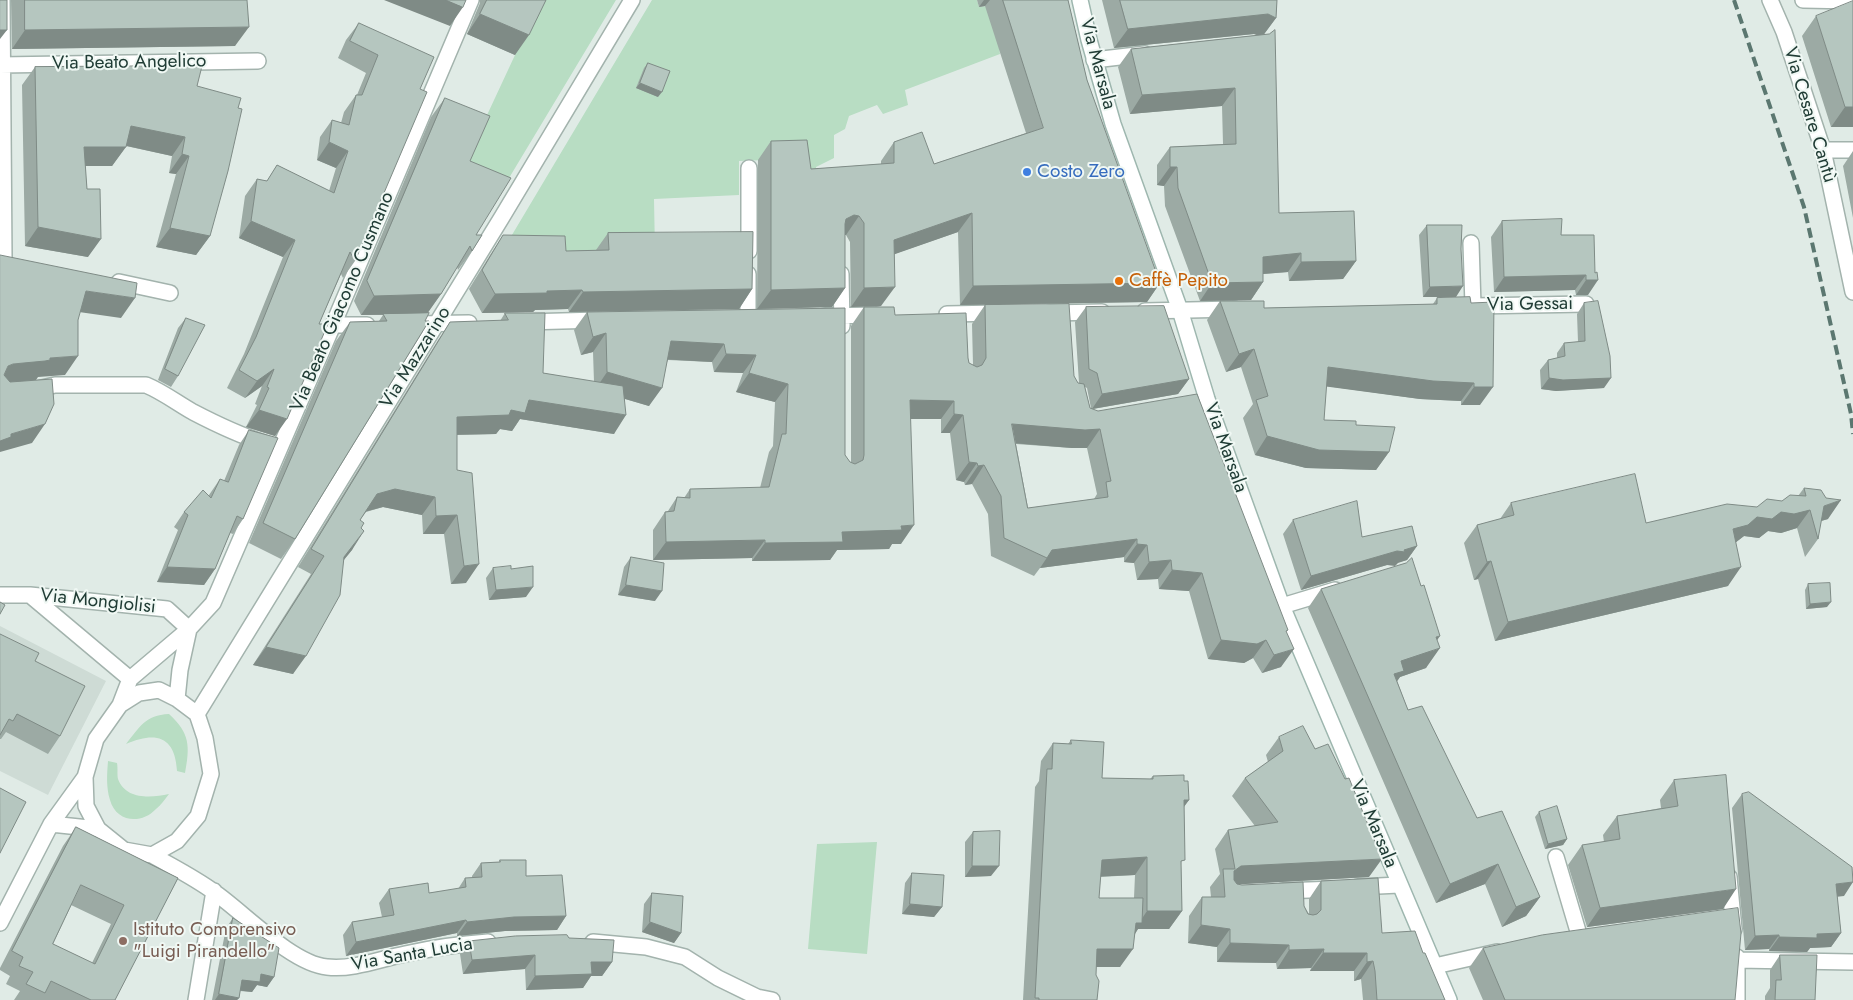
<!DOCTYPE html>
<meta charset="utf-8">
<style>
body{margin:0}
canvas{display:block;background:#e0ebe6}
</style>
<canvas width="1853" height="1000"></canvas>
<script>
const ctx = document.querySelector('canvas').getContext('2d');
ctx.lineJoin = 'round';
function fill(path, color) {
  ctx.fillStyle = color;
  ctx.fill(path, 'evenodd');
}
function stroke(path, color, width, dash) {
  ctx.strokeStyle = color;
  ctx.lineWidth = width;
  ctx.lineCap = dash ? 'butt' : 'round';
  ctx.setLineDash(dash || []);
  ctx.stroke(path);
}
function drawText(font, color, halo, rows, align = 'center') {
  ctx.font = font + ' Jost,sans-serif';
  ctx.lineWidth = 4;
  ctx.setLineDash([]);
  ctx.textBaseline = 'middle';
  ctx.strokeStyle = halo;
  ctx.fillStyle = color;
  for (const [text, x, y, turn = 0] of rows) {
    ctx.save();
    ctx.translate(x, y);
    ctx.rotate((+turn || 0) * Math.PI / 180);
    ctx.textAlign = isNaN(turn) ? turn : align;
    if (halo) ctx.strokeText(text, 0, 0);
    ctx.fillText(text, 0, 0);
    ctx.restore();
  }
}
fill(new Path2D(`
 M0 626 106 681 48 795 0 771Z`), '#cedbd5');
fill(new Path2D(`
 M543 0H616L497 198 454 186 515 55Z
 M652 0H977L979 7 993 5 1000 54 905 90 908 105 883 114 877 105 849 116 845 129 834 135V158L816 167V186L794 159 739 161V195L654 199 655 252 500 255Z
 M169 714C190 733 190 746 185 773L177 771C175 736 156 731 126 744 140 727 145 715 169 714Z
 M108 761 117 763C118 768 117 775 118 779 126 800 151 798 169 794 165 799 161 805 156 809 141 825 116 822 110 800 106 787 107 774 108 761Z
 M877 842 867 954 808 949 817 844Z`), '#b8ddc3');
const minor = new Path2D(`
 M2 0 4 258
 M1770 0 1784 32 1823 150 1853 292
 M1803 0 1853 1
 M1094 60 1145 54
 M0 65 258 61
 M1823 150H1853
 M1471 243 1473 306
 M749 251V168
 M841 274 842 326
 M119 282 170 293
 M1475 306 1586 304
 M1145 311 1234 309
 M1050 313 1102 312
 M947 314 999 313
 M825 316 877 315
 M748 318V274
 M525 322 599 320
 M407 324 469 323
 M333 325H367
 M0 393 33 390 55 385H146C163 392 177 403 193 412 216 424 239 435 264 443
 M0 595H30L167 609 189 629
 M30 595 130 679
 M1282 606 1335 590
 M159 690 177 699 197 714 205 738 211 774 198 816 177 841 152 855 124 850 98 829 86 806 85 777 96 739 120 705 139 693Z
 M177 699 180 670 189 629
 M120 705 130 679 189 629 213 603 333 325 471 0
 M197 714 502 217 632 0
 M51 824 98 829
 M152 855C173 867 195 878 214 892 243 912 292 964 327 967 353 970 380 959 405 954 432 948 460 944 488 942
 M1556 857 1580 938
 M1729 877 1734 929
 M1358 887 1399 885
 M1283 891 1335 889
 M0 923 51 824 85 777
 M593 942 646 947 685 957 718 978 757 997 772 1000
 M1737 957V1000
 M1737 960 1853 962
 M1435 966 1497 952
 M196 1000 214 891`);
const secondary = new Path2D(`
 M1080 0 1089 40 1113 124 1180 310 1207 399 1282 606 1449 1000`);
stroke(minor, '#a3b3ad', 18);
stroke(secondary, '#9eb7af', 18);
stroke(minor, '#fff', 15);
stroke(secondary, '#fff', 15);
stroke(new Path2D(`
 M1734 0 1804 207 1851 414 1853 434`), '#5b7770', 4, [10, 5]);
fill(new Path2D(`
 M11 0H247L235 46 12 49Z
 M479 0H546L515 55 467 34 480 3Z
 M977 0H1068L1087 80 1160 283 1147 302 960 305 958 232 894 254 881 306 851 307 850 242 846 235H845V288L832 307 757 309 758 160 771 141 811 169 881 164V161L894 142 934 164 1026 133 985 6 979 7Z
 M1102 0H1277L1276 18 1264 34 1279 213 1356 261 1343 279 1289 281 1288 272 1263 274V282L1251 300 1200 301 1165 206 1164 186 1157 185V165L1170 147 1223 144 1222 106 1130 114 1118 67 1131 49 1258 35 1254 34 1114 48Z
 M1816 16 1853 127H1831L1802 36Z
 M359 23 420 89 355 261 343 278 341 274 319 324 275 436 246 427 257 405 255 404 262 386 245 398 227 388 244 354 283 257 239 238 245 196 257 179 267 181 277 165 329 191 336 168 317 160 320 137 332 120 341 123 344 112 356 95H357L366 73 338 58 346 40Z
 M648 63 658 97 636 88 644 68Z
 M35 67 197 86 210 236 196 255 156 247 176 174 169 173 172 156 126 146 112 166H85L87 189 88 257 25 246 22 85Z
 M445 98 470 161 476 235 472 251 458 270 457 267 441 294 427 313 295 539 281 559 249 543 336 341 350 322 379 321 383 315H361L354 301 431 117Z
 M1853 151V218L1843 166Z
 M1502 221 1561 235H1594L1588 295H1576L1575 290 1494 292 1491 237Z
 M1427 225 1456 297H1423L1419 235Z
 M608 233 752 289 739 309 569 312 568 309 535 310 533 312 482 313 469 289 490 255 503 235 566 251 596 250Z
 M1470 297 1480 405H1461V401L1420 399 1326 386 1324 420 1356 425 1389 452 1376 470 1306 468 1255 455 1243 418 1253 404 1241 367 1226 372 1207 320 1220 301 1264 308 1433 304 1437 298Z
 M1584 303 1604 388 1556 391 1541 389 1540 370 1548 360 1557 358V353L1564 343 1578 342 1577 314Z
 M985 305 1074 376 1078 383H1079L1075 322 1086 307 1189 379 1178 394 1093 409 1288 630 1286 632 1281 667 1262 673 1253 658 1244 663 1208 659 1189 591 1159 589 1158 579 1137 580 1134 563 1124 562V557L1040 568 1034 576 991 556 988 514 972 484 965 485 964 482 956 480 950 433H941V419H910L901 544H892L889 549 837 550 830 560 752 561V558L653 560V530L665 512 668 511 677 497 684 498 690 489 760 488 769 452 773 446 775 402 736 392 743 373 714 372 712 362 668 360 649 406 625 399 614 434 520 419 512 431 500 429 496 434 457 435V470L466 583 451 584 444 534H423L422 515 383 507 366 512 360 520 361 528 352 550 344 560 293 674 253 665 311 574 298 567 438 340 450 322 500 321 505 313 543 373 594 382 593 352 581 355 574 330 587 312 845 308V455L850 462 851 463V326L864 307 895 315 968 358 969 363 973 365 972 324ZM1085 387 1087 388 1091 408H1090ZM1016 444 1072 448H1087L1097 494 1094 499 1028 508Z
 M186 318 178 376 171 387 158 380 178 328Z
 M249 430 243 519 233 534 230 533 215 569 204 585 157 582 178 530 174 527 184 512 209 495 220 479 224 481 239 445Z
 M1804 488 1828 519 1821 521 1818 539 1805 557 1797 528 1781 533 1768 531 1759 538 1744 536 1736 542 1728 586 1495 641 1478 579 1474 580 1464 543 1477 525 1500 519 1511 503 1646 523 1757 507 1782 501 1798 496Z
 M1293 520 1362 537 1417 546 1407 560 1387 565 1301 590 1283 534Z
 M631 557 655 601 618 595 624 567Z
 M493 568 511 569 526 597 489 600 486 578Z
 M1808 584 1827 607 1806 609 1805 590Z
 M1321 589 1437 640 1426 668 1400 677 1397 681 1408 710 1477 818 1540 897 1526 916 1502 927 1485 884 1436 903 1308 608Z
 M0 634 35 661 60 736 48 754 6 732 1 739H0Z
 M1279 737 1369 877 1238 884 1304 906 1309 914V899L1321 881 1382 933 1423 953 1445 1000H1363L1362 989 1361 979 1354 981V971H1310L1311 968 1277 969 1276 963 1217 962V947L1188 943 1189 916 1202 897H1211L1210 887 1220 874 1215 849 1228 830 1255 826 1232 796 1245 778 1268 762 1266 755Z
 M1071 740 1102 778 1150 779 1153 776 1184 781 1189 800 1184 806 1181 866 1182 911 1169 929H1138L1135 934 1120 967H1096V975L1097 1000H1023L1035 787 1039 781 1041 761 1053 743 1068 744ZM1135 875 1134 898H1099L1100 877Z
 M1674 780 1723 909 1587 927 1568 865 1582 845 1604 842 1603 835 1617 816 1661 808 1660 800Z
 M1742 794 1844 896H1837L1841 933 1831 947 1810 948 1807 952 1769 951V949L1745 950 1732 808Z
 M1539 812 1567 839 1563 845 1545 849 1535 817Z
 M76 827 178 878 115 1000H14L20 991 6 984 10 976 0 970V968L63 846ZM71 905 111 924 92 963 53 944Z
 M973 832 991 876 965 877V842Z
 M500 860 526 876 566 916 557 930 505 931 457 936V933L346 956 343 935 352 922 382 917 379 903 389 889 429 893 458 889 465 878H472V876L481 863 499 862Z
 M912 873 942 907 934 917 902 914 905 883Z
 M652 893 681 933 674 943 642 932 644 904Z
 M233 918 274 977 267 987 257 985 252 992 240 991 239 998 237 1000H212L226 928Z
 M569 938 612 962 602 976H591L583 988 526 990 525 969 463 974 460 954 469 941Z
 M1483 948 1735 1000H1483L1469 968Z
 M1780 955 1815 1000H1765V996L1770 988V970Z`), '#9caaa4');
fill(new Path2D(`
 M384 0H446L463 7 450 26Z
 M984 0H990L985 6 979 7Z
 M480 14 529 35 515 55 467 34Z
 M1268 14 1276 18 1262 37 1254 34 1114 48 1128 29Z
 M249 27 235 46 12 49 25 30Z
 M0 30H7L0 39Z
 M640 83 662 92 658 97 636 88Z
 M1235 88 1222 106 1130 114 1142 95Z
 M1845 107H1853V127H1831Z
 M131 126 185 137 172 156 118 144Z
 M329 142 348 151 336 168 317 160Z
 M84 147H126L112 166H70Z
 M182 154 189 156 176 174 169 173Z
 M1170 167H1177L1164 186 1157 185Z
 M972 213 958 232 881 259 894 240Z
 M854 215 859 216 846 235 840 234 846 219Z
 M251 221 295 240 283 257 239 238Z
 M38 227 101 239 88 257 25 246Z
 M170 228 210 236 196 255 156 247Z
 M1301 253 1288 272 1250 275 1263 257Z
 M1356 261 1343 279 1289 281 1301 262Z
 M1586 275 1575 290 1494 292 1504 277Z
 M1586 280H1598L1588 295H1576Z
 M1263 282 1251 300 1200 301 1212 283Z
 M1160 283 1147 302 960 305 973 286Z
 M1463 286 1456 297H1423L1430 287Z
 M895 287 881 306 851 307 864 288Z
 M845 288 832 307 757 309 771 290Z
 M752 289 739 309 569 312 583 292Z
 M582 290 568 309 535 310 533 312 482 313 495 294 547 291Z
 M86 291 135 298 121 318 72 311Z
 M441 294 427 314 361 315 374 296Z
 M606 333 593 352 581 355 593 337Z
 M671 341 724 344 712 362 659 359Z
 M1254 349 1241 367 1226 372 1239 354Z
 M726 354 756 355 743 373 714 372Z
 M78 356 65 375 38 377 36 380 32 381 0 384 8 366 13 364 50 358Z
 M1328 367 1474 383 1461 401 1420 399 1315 385Z
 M274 369 262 386 245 398 257 381Z
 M607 372 662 388 649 406 595 390Z
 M749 373 788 384 775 402 736 392Z
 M1549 378H1611L1604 388 1556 391 1541 389Z
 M1189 379 1178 394 1092 409 1102 394Z
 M1474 387H1493L1480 405H1461Z
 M529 400 626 415 614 434 520 419 512 431 500 429 496 434 444 435 457 417 511 410Z
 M910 400 954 401 941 419H897Z
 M259 410 287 419 275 436 246 427Z
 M954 414 963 415 950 433H941Z
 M45 424 32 443 0 452V441L11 434Z
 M1012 424 1100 429 1087 448H1072L1000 442Z
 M1267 436 1389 452 1376 470 1306 468 1255 455Z
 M969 462 977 463 964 482 956 480Z
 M984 465 972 484 965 485 978 466Z
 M395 489 435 497 422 515 383 507 364 512 377 494Z
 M1841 500 1828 519 1814 523 1824 506Z
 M1810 510 1797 528 1781 533 1768 531 1759 538 1744 536 1735 543 1733 529 1757 517 1781 512Z
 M457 515 444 534H423L436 516Z
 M914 525 901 544H892L889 549 837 550 830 560 752 561 765 543 842 532 901 526Z
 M364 531 352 550 331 575 344 557Z
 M1137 539 1124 557 1040 568 1052 550Z
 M765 540 752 558 653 560 666 542Z
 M1137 544 1147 545 1134 563 1124 562Z
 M1417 546 1407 560 1398 563 1395 566 1387 565 1301 590 1311 576 1397 551Z
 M1171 560 1158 579 1137 580 1149 562Z
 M1491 561 1478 579 1474 580 1487 562Z
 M479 564 466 583 451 584 464 566Z
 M167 567 215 569 204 585 157 582Z
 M1741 567 1728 586 1495 641 1508 622Z
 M1172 570 1202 573 1189 591 1159 589Z
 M626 585 662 591 655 601 618 595Z
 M533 587 526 597 489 600 496 590Z
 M1831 602 1827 607 1806 609 1810 604Z
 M1440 636 1429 652 1440 648 1426 668 1400 677 1391 690 1381 693 1401 661 1436 637Z
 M1221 640H1266L1253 658 1244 663 1208 659Z
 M266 647 306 656 293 674 253 665Z
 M1294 649 1281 667 1262 673 1274 655Z
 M1184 800H1189L1176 818Z
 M1567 839 1563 845 1545 849 1548 844Z
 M1147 857 1135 875 1089 877 1102 860Z
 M1382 859 1369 877 1228 885 1234 871 1241 866Z
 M1498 864 1485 884 1436 903 1450 884Z
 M972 866H999L991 876 965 877Z
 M1853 882 1844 896 1826 898 1836 884Z
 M1736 889 1723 909 1587 927 1600 908Z
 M1540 897 1526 916 1502 927 1516 907Z
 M910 904 942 907 934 917 902 914Z
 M1147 911H1182L1169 929H1138L1130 941 1136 923H1139Z
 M566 916 557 930 505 931 457 936 467 922 514 917Z
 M466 920 457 933 346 956 356 942Z
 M650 922 681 933 674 943 642 932Z
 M1201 925 1230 929 1217 947 1188 943Z
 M1841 933 1831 947 1810 948 1807 952 1769 951 1779 937 1817 934Z
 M1779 935 1769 949 1745 950 1755 936Z
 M1230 943 1289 945 1276 963 1217 962Z
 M1097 949H1133L1120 967H1084Z
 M1324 949 1311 968 1277 969 1289 950Z
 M1323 953H1367L1354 971H1310Z
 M535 955 525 969 463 974 472 960Z
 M1373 961 1361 979 1354 981 1367 962Z
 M591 962H612L602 976H591L583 988 526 990 535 976Z
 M261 974 274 977 267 987 257 985 252 992 235 990 242 980Z
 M219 994 239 998 237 1000H215Z`), '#7f8b86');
const building = new Path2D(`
 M0 0H7V30H0Z
 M25 0H247L249 27 25 30Z
 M446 0H466L463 7Z
 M487 0H546L529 35 480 14Z
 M1003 0H1068L1087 80 1160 283 973 286 972 213 894 240 895 287 864 288V223L859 216 854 215 846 219 845 224V288L771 290V141L807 140 811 169 894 163V142L922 132 934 164 1043 128Z
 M1120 0H1277L1276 18 1268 14 1128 29Z
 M1853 1V107H1845L1816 16Z
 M359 23 434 57 420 89 427 92 355 261 350 252 319 324H328L287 419 259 410 269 388 267 387 274 369 257 381 239 370 256 337 295 240 251 221 257 179 267 181 277 165 334 193 348 151 329 142 332 120 349 125 356 95H362L378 55 350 41Z
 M1275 30 1279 213 1354 211 1356 261 1301 262V253L1263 257V282L1212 283 1178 188 1177 167H1170V147L1236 144 1235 88 1142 95 1131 49 1269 34Z
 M648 63 670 71 662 92 640 83Z
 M202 66 197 86 241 98 238 108 242 109 228 171 210 236 170 228 189 156 182 154 185 137 131 126 126 147H84L87 189H100L101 239 38 227 35 67Z
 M445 98 490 116 470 161 511 178 476 235H482L472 251 470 246 441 294 374 296 367 281Z
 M1562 219 1561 235H1594L1595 273 1597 272 1598 280H1586V275L1504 277 1502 221Z
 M1427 225H1462L1461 249 1463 286 1430 287Z
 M753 232 752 289 583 292 582 290 547 291V293L495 294 482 270 503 235 565 236 566 251 609 250 608 233Z
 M0 255 137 283 135 298 86 291 78 320V356L50 358V360L45 361 13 364 8 366 4 375 10 382 52 379 54 404 45 424 11 434V437L0 441Z
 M1470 297 1471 303 1494 302 1493 387H1474V383L1433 381 1328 367 1324 420 1356 421V425L1395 427 1389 452 1319 450 1267 436 1256 400 1268 396 1254 349 1239 354 1220 301H1264V308L1437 304V298Z
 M1598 301 1610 356 1611 378 1563 380 1549 378 1548 360 1565 356 1564 343 1585 341 1584 303Z
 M1069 304 1074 376 1078 383 1084 384 1090 408 1098 411 1197 394 1288 630 1286 631 1294 649 1274 655 1266 640 1257 644 1221 640 1202 573 1172 570 1171 560 1149 562 1147 545 1137 544V539L1052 550 1047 558 1004 538 1001 496 984 465 978 466 977 463 969 462 963 415 954 414V401L910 400 914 525 901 526 902 530 842 532 843 542 765 543V540L666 542 665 512 674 511 677 497 690 498V489L769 487 782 434H786L788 384 749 373 756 355 726 354 724 344 671 341 662 388 607 372 606 333 593 337 587 312 845 308V455L850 462 855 464 863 460 864 455V307H894L895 315 966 313 968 358 969 363 977 367 982 365 986 358 985 305ZM1012 424 1085 430 1100 429 1111 481 1106 482 1108 497 1028 508Z
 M1164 306 1189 379 1102 394 1097 373 1089 369 1086 307Z
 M429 313 425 321H429L295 539 263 523 350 322 387 321 383 314Z
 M505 313H545L543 373 623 386 626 415 529 400 525 413 511 410 509 415 457 417V470L472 473 479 564 464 566 457 515 436 516 435 497 395 489 377 494 360 520 364 523 361 528 364 531 344 557 340 595 306 656 266 647 324 556 311 549 450 322 508 320Z
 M186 318 205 325 178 376 165 369Z
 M249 430 278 438 243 519 237 516 215 569 167 567 188 515 184 512 203 490 211 498 220 479 228 482Z
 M1635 474 1646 523 1727 504 1757 507 1767 499 1782 501 1790 495 1806 496 1804 488 1821 490 1826 498 1841 500 1824 506 1818 539 1810 510 1794 514 1781 512 1772 519 1757 517 1748 525 1733 529 1741 567 1508 622 1491 561 1487 562 1477 525 1514 515 1511 503Z
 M1357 501 1362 537 1412 526 1417 546 1404 550 1405 552 1397 551 1311 576 1293 520Z
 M631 557 664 563 662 591 626 585Z
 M1412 558 1421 586 1424 585 1440 636 1436 637 1440 648 1401 661 1404 671 1394 674 1408 710 1422 706 1477 818 1502 811 1540 897 1516 907 1498 864 1450 884 1321 589 1406 563Z
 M511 566V569L533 566V587L496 590 493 568Z
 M1830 583 1831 602 1810 604 1808 584Z
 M0 602 5 605 0 614Z
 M0 634 39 653 35 661 85 686 60 736 17 714 13 721 9 719 0 735Z
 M1303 726 1315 749 1328 744 1345 779 1349 778 1382 859 1241 866 1234 871V880L1237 884 1242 885 1303 882 1304 906 1308 914 1313 915 1317 914 1321 910V881L1378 878 1382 933 1415 931 1423 953H1425L1445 1000H1377L1375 971 1373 961 1367 962V953H1323L1324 949 1289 950V945L1230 943V929L1201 925 1202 897H1225L1223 869H1235L1228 830 1278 822 1245 778 1283 751 1279 737Z
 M1071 740 1104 742 1102 778 1153 779V776L1184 775V781H1188L1189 800H1184L1185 860 1181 861 1182 911H1147V857L1102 860 1099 898H1143L1142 923H1136L1133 949H1097L1096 975 1099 981 1097 1000H1039V998H1035L1047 769H1052L1053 743 1071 744Z
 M1726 775 1736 889 1600 908 1582 845 1620 839 1617 816 1678 806 1674 780Z
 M0 788 26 802 0 853Z
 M1749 792 1852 867 1853 882 1836 884 1841 933 1817 934V938L1779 937V935L1755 936 1742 794Z
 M1557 806 1567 839 1548 844 1539 812Z
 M76 827 178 878 115 1000H91L51 981 45 993 26 984 33 972 19 966 23 957 12 951ZM81 885 124 905 95 964 53 944Z
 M1000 831 999 866H972L973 832Z
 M500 860H526V876L562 875 566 916 514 917 467 922 466 920 356 942 352 922 394 915 389 889 428 883 429 893 466 887 465 878 482 877 481 863 500 862Z
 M912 873 944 875 942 907 910 904Z
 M652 893 683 896 681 933 650 922Z
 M1738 908 1741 933 1735 1000H1505L1483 948 1542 935Z
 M233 918 279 948 274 977 261 974 260 982 242 980 239 998 219 994Z
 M567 935 569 938 614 940 612 962H591L592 974 535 976V955L472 960 469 941 515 936Z
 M1780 955H1817L1815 1000H1775L1776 980H1781Z`);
fill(building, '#b5c6bf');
stroke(building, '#7f8b86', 1);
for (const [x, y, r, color] of [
 [1027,172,5,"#3f7fe0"],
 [1119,281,5,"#e8710a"],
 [123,941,5,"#8d6e63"]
]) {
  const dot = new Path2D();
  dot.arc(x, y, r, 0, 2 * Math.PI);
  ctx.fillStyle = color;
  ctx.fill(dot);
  stroke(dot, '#f0f8f4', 2);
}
drawText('19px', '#203c35', '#f0f8f4', [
 ["Via Beato Angelico",129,63,-1],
 ["Via Marsala",1097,64,75],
 ["Via Cesare Cantù",1809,115,73],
 ["Via Beato Giacomo Cusmano",343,302,-67],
 ["Via Gessai",1530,305,-1],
 ["Via Mazzarino",416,358,-58],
 ["Via Marsala",1225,448,70],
 ["Via Mongiolisi",98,602,6],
 ["Via Marsala",1373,824,67],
 ["Via Santa Lucia",412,955,-10]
]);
drawText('19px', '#366cbe', '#f0f8f4', [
 ["Costo Zero",1037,172]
], 'left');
drawText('19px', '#c56008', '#f0f8f4', [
 ["Caffè Pepito",1129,281]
], 'left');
drawText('19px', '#785e54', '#f0f8f4', [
 ["Istituto Comprensivo",133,930],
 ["\"Luigi Pirandello\"",133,952]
], 'left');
</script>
